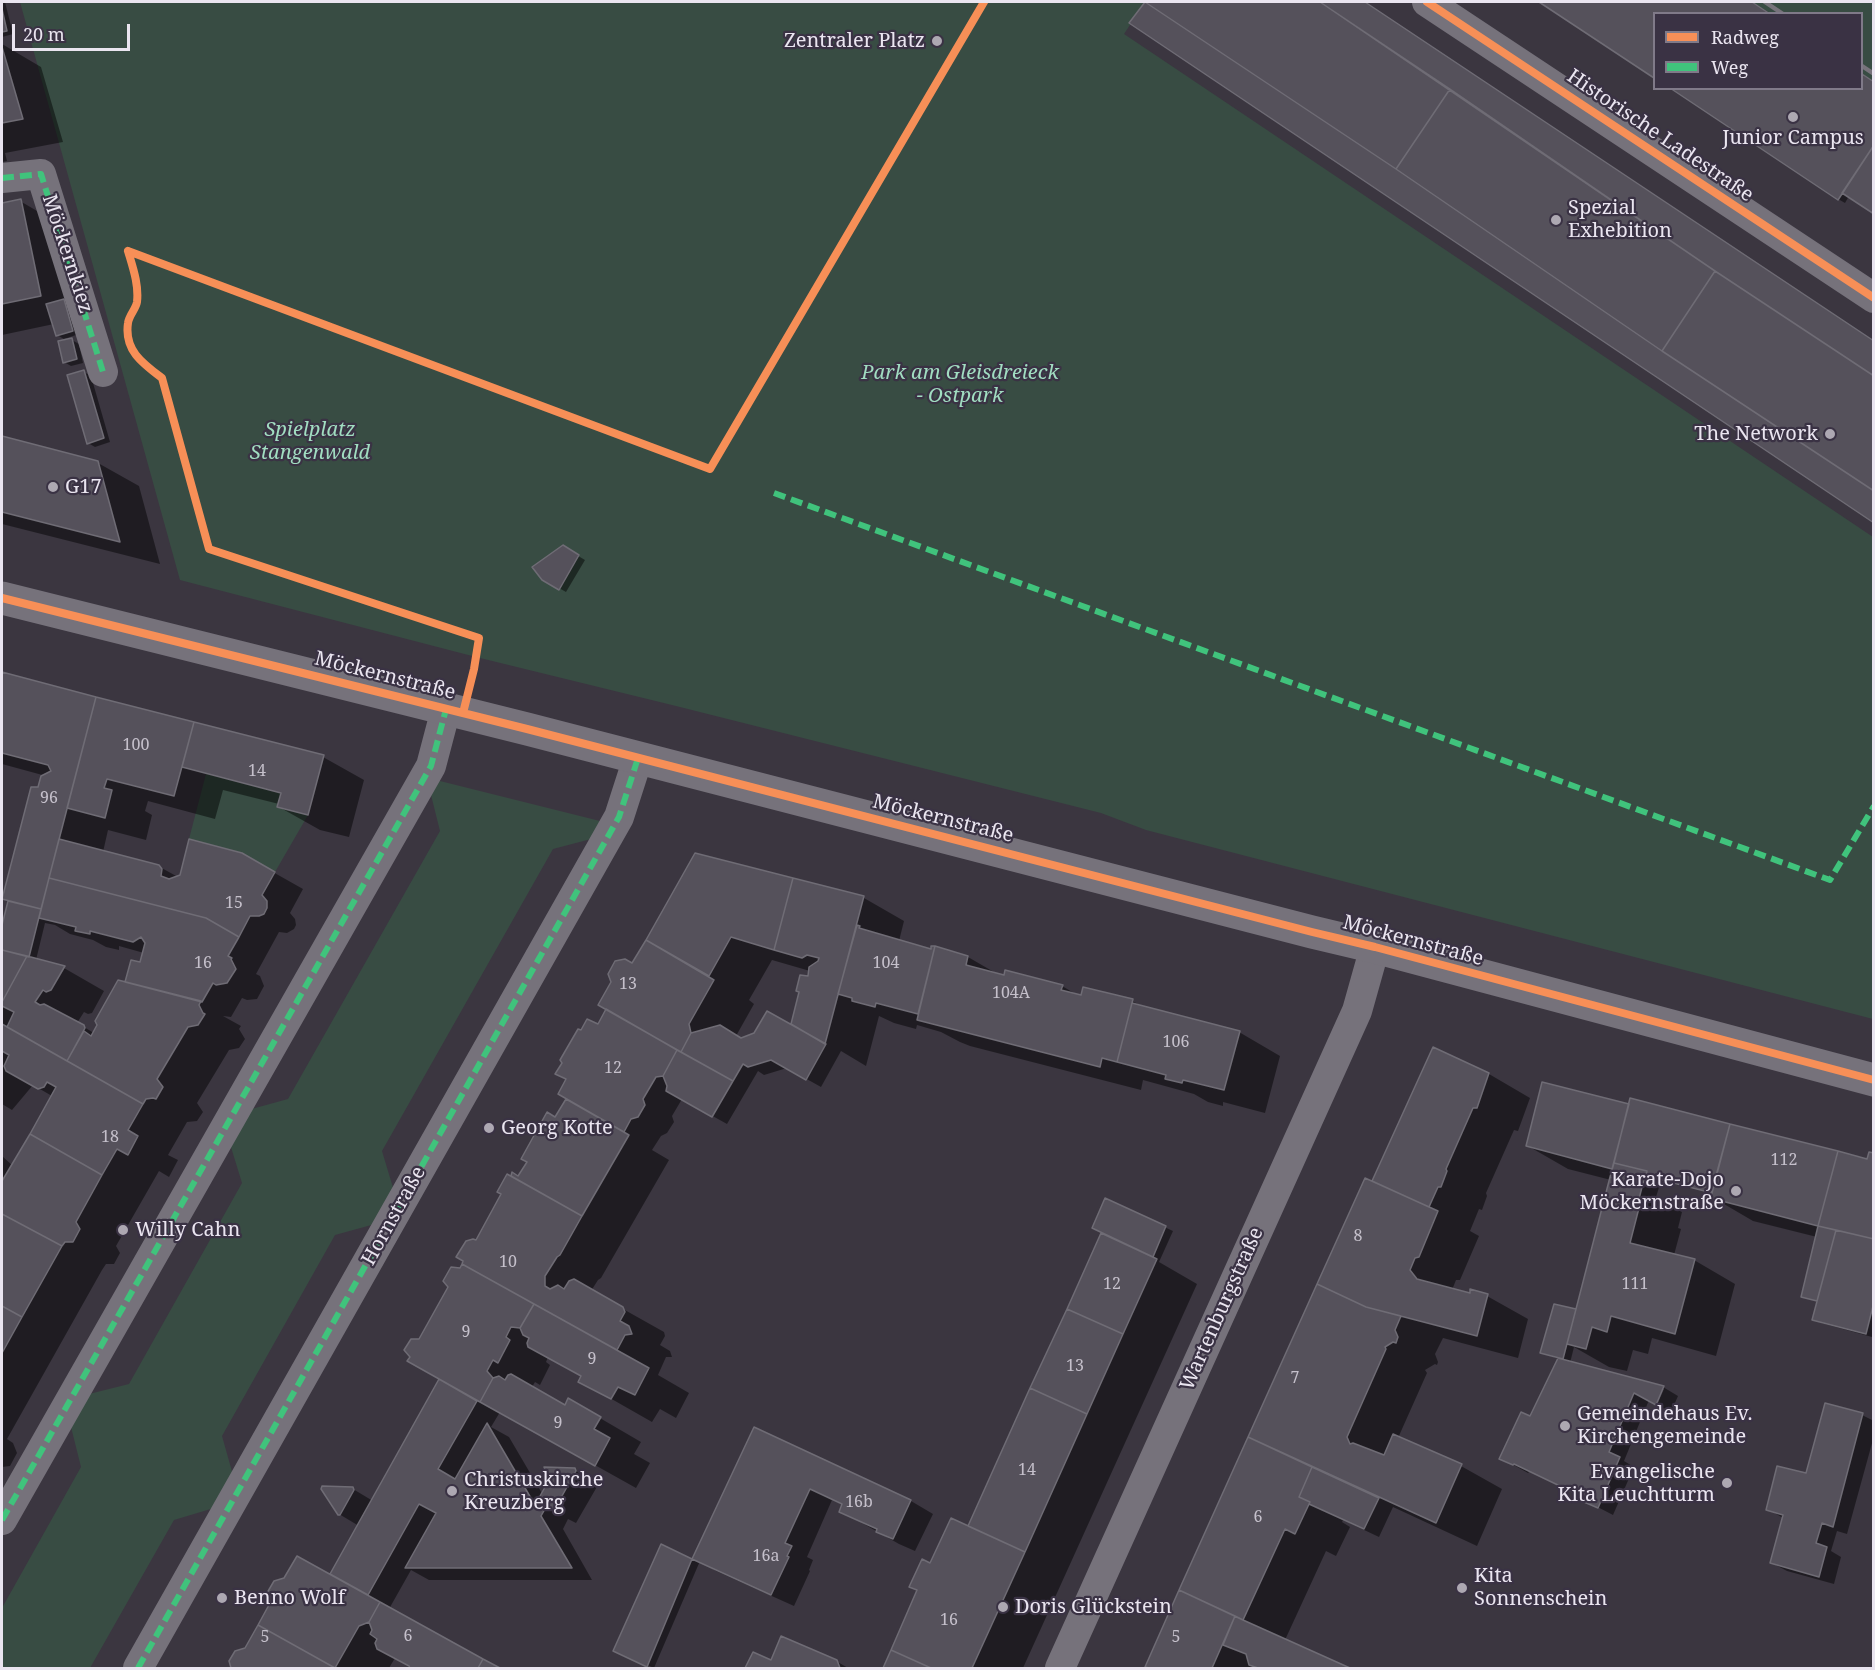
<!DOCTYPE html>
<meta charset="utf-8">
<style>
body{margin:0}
#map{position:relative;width:1875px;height:1670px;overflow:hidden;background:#3b3640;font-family:"Noto Serif",serif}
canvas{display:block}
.frame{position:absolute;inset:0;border:3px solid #eae5f0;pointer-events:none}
.legend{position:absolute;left:1653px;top:12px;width:210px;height:78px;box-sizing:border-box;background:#3a3244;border:2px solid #807a89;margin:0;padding:8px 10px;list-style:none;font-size:18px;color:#eae5f0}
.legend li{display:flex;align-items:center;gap:12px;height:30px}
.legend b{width:30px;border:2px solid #807a89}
.scale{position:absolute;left:12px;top:24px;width:118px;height:27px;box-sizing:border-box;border:3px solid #eae5f0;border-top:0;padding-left:8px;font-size:18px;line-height:21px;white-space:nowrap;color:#eae5f0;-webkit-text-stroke:4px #3a3244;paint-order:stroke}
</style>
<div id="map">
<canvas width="1875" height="1670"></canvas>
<div class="frame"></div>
<ul class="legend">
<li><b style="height:8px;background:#f78f57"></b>Radweg</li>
<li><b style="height:8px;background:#40c37c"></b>Weg</li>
</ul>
<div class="scale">20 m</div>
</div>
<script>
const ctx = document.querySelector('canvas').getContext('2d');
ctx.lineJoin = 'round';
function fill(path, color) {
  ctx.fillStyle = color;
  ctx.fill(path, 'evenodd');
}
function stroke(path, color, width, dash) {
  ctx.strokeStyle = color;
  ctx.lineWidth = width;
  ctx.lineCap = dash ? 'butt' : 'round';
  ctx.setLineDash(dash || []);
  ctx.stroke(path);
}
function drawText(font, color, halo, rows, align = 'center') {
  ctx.font = font + ' "Noto Serif",serif';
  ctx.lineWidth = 4.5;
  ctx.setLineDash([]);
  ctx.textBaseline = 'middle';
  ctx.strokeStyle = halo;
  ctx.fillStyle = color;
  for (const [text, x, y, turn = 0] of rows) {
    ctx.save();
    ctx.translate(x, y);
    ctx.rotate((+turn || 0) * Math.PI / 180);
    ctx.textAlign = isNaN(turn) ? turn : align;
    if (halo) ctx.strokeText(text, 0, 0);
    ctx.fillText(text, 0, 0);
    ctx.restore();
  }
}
fill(new Path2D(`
 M20 2H1145L1124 34 1873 537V1019L1146 830 1101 813 676 706 476 657 180 580Z
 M1752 2H1873V82L1862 74V14L1770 13Z
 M206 774 281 793 277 807 308 815 275 872 242 853 189 839Z
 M436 780 600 821 591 839 553 849 382 1151 394 1191 375 1224 335 1235 222 1436 233 1475 214 1508 174 1520 90 1668H2V1608L81 1467 71 1427 89 1394 129 1384 242 1183 230 1144 248 1110 288 1099 440 831 430 791Z`), '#384c43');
fill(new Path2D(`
 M2 2H5L13 34 2 37Z
 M1146 2H1364L1874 342V520L1131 23Z
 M1541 2H1750L1768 14H1654V77Z
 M2 44 41 67 63 142 5 153 7 161 2 162Z
 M1862 75 1874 83 1849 196 1845 203 1838 199 1862 88Z
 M20 201 61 225 79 334 64 339 57 335 54 324 2 335V205Z
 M72 340 79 344 83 363 71 366 64 362Z
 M84 372 91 376 110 442 95 447 88 443Z
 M2 438 98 463 139 486 160 564 2 524Z
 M563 547 585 560 566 592 543 579Z
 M2 673 323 757 364 780 349 837 320 830 279 807V804L223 790 215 819 148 801 145 811 152 815 146 840 108 830 103 852 158 866 178 877 241 854 303 889 290 913 295 919 296 925 294 929 287 933 279 932 256 974 260 976 264 986 257 999 247 1000 242 998 231 1017 223 1016 241 1026 239 1029 245 1039 239 1048 229 1050 197 1103 203 1112 197 1121 187 1122 168 1155 178 1160 169 1177 159 1171 116 1246 120 1253 114 1264H106L102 1270 7 1439 13 1443 17 1453 10 1466 2 1467V1156L13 1166 52 1096 33 1085 12 1110 2 1104V952L4 951 2 950V931L9 902 3 899 39 789 46 776 2 764ZM45 923 55 925 70 934 93 940 106 947 119 950V946L144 953 133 986 94 1033 77 1023 84 1012 88 1014 92 1013 104 991 64 968 36 960Z
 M696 854 864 898 904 921 899 941 932 951V947L968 957 999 975 1062 986 1079 996 1132 1001 1144 1007 1239 1032 1280 1056 1265 1113 1223 1102V1106L1208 1102 1194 1094 1143 1080 1141 1090 970 1046 960 1042 941 1032 917 1025 916 1029 894 1023 879 1016 866 1066 841 1051 821 1087 787 1068 764 1075 758 1071 727 1124 682 1099 672 1116 674 1122 667 1133 661 1136 652 1150 669 1160 601 1278 598 1280 591 1291 664 1332 665 1336 660 1345 670 1351 672 1357H666L658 1375 689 1393 676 1418 660 1409 652 1422 580 1381 583 1377 548 1357 546 1362 550 1365 540 1385 535 1382 532 1387 565 1407 569 1400 641 1442 634 1454 650 1463 636 1488 500 1412 491 1427 509 1437 543 1495 574 1470 597 1483 598 1485 576 1523 568 1519 563 1529 592 1580H429L411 1570 389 1609 497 1668H411L395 1658 389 1668H233L231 1661 331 1576 359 1526 339 1514 353 1489 373 1501 441 1379 420 1341 513 1174 519 1178 556 1119 575 1103 568 1079 582 1031 598 1026ZM772 960 810 971 809 977 813 1038 740 1039 736 1036 754 1004 749 1000Z
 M1434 1049 1489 1074 1530 1098 1518 1131 1514 1130 1486 1193 1487 1196 1482 1210 1479 1209 1470 1231 1479 1236 1460 1280H1456L1452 1290 1471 1295 1487 1296 1528 1319 1518 1358 1443 1338 1435 1354 1438 1362 1437 1365 1435 1364 1425 1370 1427 1373 1398 1438 1461 1466 1502 1489 1477 1546 1393 1507 1379 1537 1343 1520 1342 1522 1350 1527 1336 1556 1326 1551 1285 1640 1346 1668H1145L1366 1180 1373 1183Z
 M1630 1106 1868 1160 1874 1155V1332L1872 1337 1821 1323 1814 1319 1819 1302 1802 1296 1817 1237 1753 1221 1712 1197 1713 1194 1661 1181 1656 1197 1682 1212 1678 1228 1681 1229 1674 1255 1694 1260 1735 1284 1716 1356 1652 1338 1648 1354 1633 1350 1627 1371 1609 1367 1574 1347 1570 1363 1663 1387 1678 1396 1671 1412 1657 1405 1664 1389H1661L1649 1400 1624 1461 1634 1467 1613 1515 1586 1501 1587 1499 1530 1471 1528 1473 1501 1458 1531 1418 1559 1359 1542 1353 1555 1306 1577 1311 1611 1180 1568 1169 1528 1146Z
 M1106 1200 1173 1231 1159 1262 1197 1284 1023 1668H884L931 1565 969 1528 1103 1233Z
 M1862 1415 1874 1421V1436L1847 1534 1837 1531 1831 1551 1841 1557 1834 1584 1787 1571 1772 1563 1783 1518 1768 1509 1807 1475Z
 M754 1429 911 1501 933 1514 915 1551 899 1544 841 1511 843 1505 832 1500 807 1557 813 1560 809 1570 810 1571 794 1606 716 1571 700 1561 654 1668 621 1654 662 1546 693 1561Z
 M754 1654 771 1662 836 1661 848 1668H747Z`), '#0007');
const building = new Path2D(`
 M1145 2H1320L1450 89 1396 169Z
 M1145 2 1396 169 1662 351 1874 491V523L1129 23Z
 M1320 2H1365L1874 341V376L1715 271Z
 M1539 2H1752L1770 14H1654V78Z
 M2 9 7 31 2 32Z
 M2 47 23 119 2 123Z
 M1862 74 1874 82V145L1838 200 1670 88H1862Z
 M1450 89 1715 271 1662 351 1396 169Z
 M1874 145V214L1842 193Z
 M21 199 41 296 2 304V203Z
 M1715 271 1874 376V491L1662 351Z
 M64 299 73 331 56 336 46 304Z
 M72 338 77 359 63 363 58 341Z
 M84 370 104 438 87 444 67 375Z
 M2 436 98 461 120 542 2 512Z
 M563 545 579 555 559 590 542 580 532 567Z
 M2 672 96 697 41 909 2 899 31 787H38L41 776 51 771 48 765 2 753Z
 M96 697 194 722 174 796 107 779 104 788 112 790 105 818 67 808Z
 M194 722 324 755 308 815 277 807 281 793 182 767Z
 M59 839 159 865 162 869 161 876 169 879 180 875 189 839 242 853 275 872 262 895 267 901V908L264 914 259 916H250L239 937 206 918 49 878Z
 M695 853 793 878 774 950 731 937 709 976 646 940Z
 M49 878 206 918 239 937 228 956 232 958 231 959 236 969 227 983 216 985 213 983 202 1002 125 982 131 960 140 962 145 943 141 937 133 942 90 931V934L75 931 76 927 39 918Z
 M793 878 864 896 825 1044 791 1024 799 992 796 991 800 975 808 976 809 967 818 961 819 958 807 955 802 958 774 950Z
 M8 901 41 909 29 957 2 950V925Z
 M857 925 860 926 859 928 931 949V946H935L918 1014 876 1003 875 1007 852 1001V998L838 994Z
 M646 940 714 980 689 1024 691 1033 681 1052 598 1005 611 982 608 974 615 961 625 959 632 963Z
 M935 946 968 956 966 965 1004 975 1005 970 1063 985 1061 990 1081 995 1083 987 1133 999 1117 1062 1102 1058 1100 1067 917 1020Z
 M2 950 27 956 2 1002Z
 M27 956 65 966 51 990 46 992 43 990 35 1002 40 1005 44 1004 84 1025 85 1028 67 1061 7 1027 14 1012 2 1006V1002Z
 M118 980 201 1001 199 1005 203 1013 205 1014 198 1025 188 1027 157 1079 163 1087 156 1099 153 1098 146 1099 143 1104 67 1061 84 1031 91 1036 97 1025 95 1021Z
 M1132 1003 1240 1031 1224 1090 1183 1080 1182 1083 1165 1079 1166 1075 1117 1062Z
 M606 1009 677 1050 663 1076 656 1077 643 1099 645 1105 638 1117 631 1119 624 1132 558 1094 566 1079 555 1074 562 1063 560 1060 578 1029 581 1030 587 1019 598 1024Z
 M767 1011 826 1044 806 1080 771 1060 748 1067 743 1064 733 1081 681 1052 691 1033 720 1025 741 1038 754 1033Z
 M2 1024 143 1104 128 1130 138 1136 128 1155 117 1149 102 1175 30 1134 56 1087 47 1082 44 1087 38 1089 6 1071 4 1066 9 1055 2 1051Z
 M1433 1047 1489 1073 1477 1108H1473L1446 1169 1447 1171 1441 1187H1438L1429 1207 1372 1181Z
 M677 1050 733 1081 712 1117 666 1091 667 1086 663 1076Z
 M1542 1082 1629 1104 1612 1169 1526 1146Z
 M1630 1098 1730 1124 1712 1193 1646 1176 1647 1171 1614 1163Z
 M566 1099 629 1135 582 1216 511 1176 512 1172 518 1176 527 1162 521 1159 547 1112 555 1117Z
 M1730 1124 1838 1151 1818 1226 1710 1198Z
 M30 1134 102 1175 76 1222 80 1229 73 1242H65L62 1246 2 1214V1181Z
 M1838 1151 1867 1159 1869 1152 1874 1153V1239L1818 1226Z
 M1614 1163 1647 1171 1642 1187 1610 1177Z
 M507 1174 582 1216 560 1255 557 1257 545 1276V1286L550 1289 558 1285 564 1289 569 1281 574 1279 623 1307 625 1312 620 1321 629 1326 632 1334 625 1335 617 1350 462 1264 463 1261 456 1257 466 1241 473 1239 476 1240 501 1194 497 1192Z
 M1610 1177 1642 1187 1638 1203 1640 1204 1630 1243 1695 1259 1675 1334 1611 1316 1607 1332 1592 1327 1586 1349 1567 1344Z
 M1365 1178 1438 1211 1419 1257 1415 1258 1410 1270 1417 1279 1470 1293V1289L1488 1294 1477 1336 1366 1307 1317 1284Z
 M1105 1198 1166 1226 1153 1257 1092 1228Z
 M2 1214 62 1246 22 1317 2 1306Z
 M1818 1226 1836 1230 1817 1301 1801 1297Z
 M1836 1230 1874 1239V1302L1866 1334 1812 1320Z
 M1101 1233 1157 1259 1123 1334 1067 1309Z
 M462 1264 534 1304 520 1328 511 1327 506 1337 510 1340 498 1363 493 1360 487 1371 493 1378 480 1402 407 1361 410 1357 404 1350 411 1339H419L448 1287 443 1281 451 1267 460 1268Z
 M1317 1284 1366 1307 1401 1316 1395 1330 1398 1337 1396 1343 1393 1342 1385 1347 1386 1349 1347 1437 1350 1444 1353 1443 1384 1455 1393 1434 1462 1464 1436 1523 1248 1437Z
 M534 1304 649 1368 635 1395 618 1387 611 1399 578 1382 581 1376 528 1347 527 1343 529 1338 523 1335 520 1328Z
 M1554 1304 1576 1309 1563 1359 1540 1353Z
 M2 1306 22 1317 2 1353Z
 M1067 1309 1123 1334 1087 1414 1030 1388Z
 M1558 1358 1664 1386 1656 1405 1634 1393 1609 1452 1620 1457 1598 1508 1584 1502 1585 1498 1514 1464 1513 1465 1499 1459 1521 1412 1530 1416Z
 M511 1374 565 1405 568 1398 601 1417 594 1429 610 1438 595 1466 480 1402 493 1378 499 1376 505 1380 508 1375Z
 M439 1379 477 1401 438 1469 455 1479 487 1423 535 1505 549 1480 544 1467 575 1468 576 1471 553 1512 549 1502 541 1516 572 1568H405L436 1513 419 1504 368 1595 330 1574Z
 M1030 1388 1087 1414 1025 1552 968 1526Z
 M1825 1403 1863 1413 1833 1527 1822 1523 1816 1543 1827 1547 1819 1577 1770 1563 1783 1515 1766 1510 1777 1466 1806 1473Z
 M754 1427 911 1500 893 1539 876 1532 877 1529 839 1512 842 1504 810 1489 785 1543 792 1546 787 1556 789 1557 771 1595 692 1559Z
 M1248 1437 1312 1467 1299 1497 1310 1502 1295 1534 1285 1529 1243 1620 1179 1590Z
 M1312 1467 1379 1498 1364 1529 1309 1504 1310 1502 1299 1497Z
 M322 1486 353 1487 354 1490 340 1515H338L321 1489Z
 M951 1518 1025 1552 972 1668H931L891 1650 917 1590 909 1587 922 1559 930 1563Z
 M661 1544 692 1559 647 1667 613 1651Z
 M297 1556 380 1602 369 1622 359 1626 335 1668 258 1625 270 1603 267 1593 274 1581 284 1578Z
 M1179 1590 1235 1616 1212 1668H1149L1145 1667Z
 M380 1602 483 1659 478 1668H410L409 1666 377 1649 375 1643 377 1639 370 1634 372 1630 369 1622Z
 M1235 1616 1243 1620 1350 1668H1258L1249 1665 1246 1654 1223 1645Z
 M258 1625 335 1668H231L229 1661 235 1651 245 1648Z
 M781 1636 837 1660 840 1668H745L753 1652 771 1660Z
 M891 1650 931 1668H883Z
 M483 1659 500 1668H478Z`);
fill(building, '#55515b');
stroke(building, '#6f6c75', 1.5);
stroke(new Path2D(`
 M1427 2 1874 298
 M2 178 41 174 103 372
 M2 1520 431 766 446 709
 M138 1668 619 817 638 758
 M1060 1668 1357 1011 1375 947`), '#76727b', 30);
stroke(new Path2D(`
 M2 598 527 729 1312 932 1375 947 1874 1080`), '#76727b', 33);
stroke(new Path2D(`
 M1765 2 1783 14
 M1862 66 1874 74`), '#77737b', 4.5);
stroke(new Path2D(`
 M2 178 41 174 103 372
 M774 493 1830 880 1874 806
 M2 1520 431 766 446 709
 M138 1668 619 817 638 758`), '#40c37c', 6, [12, 6]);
stroke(new Path2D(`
 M1427 2 1874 298
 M128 251 710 469 984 2
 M128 251C133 268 139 285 137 302 136 309 129 315 128 323 124 350 142 363 162 378L209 549 479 638 474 669 463 713
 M2 598 527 729 1312 932 1375 947 1874 1080`), '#f78f57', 8);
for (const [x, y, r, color] of [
 [937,41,6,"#ada8b2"],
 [1793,117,6,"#ada8b2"],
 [1556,220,6,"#ada8b2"],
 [1830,434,6,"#ada8b2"],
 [53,487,6,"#ada8b2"],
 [489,1128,6,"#ada8b2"],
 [1736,1191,6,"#ada8b2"],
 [123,1230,6,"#ada8b2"],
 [1565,1426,6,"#ada8b2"],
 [1727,1483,6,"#ada8b2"],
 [452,1491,6,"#ada8b2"],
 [1462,1588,6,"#ada8b2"],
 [222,1598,6,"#ada8b2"],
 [1003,1607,6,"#ada8b2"]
]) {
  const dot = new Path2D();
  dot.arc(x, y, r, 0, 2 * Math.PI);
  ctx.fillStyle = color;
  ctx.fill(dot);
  stroke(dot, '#3a3244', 2);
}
drawText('16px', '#c5c0cb', null, [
 ["100",136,745],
 ["14",257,771],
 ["96",49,798],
 ["15",234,903],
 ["16",203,963],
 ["104",886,963],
 ["13",628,984],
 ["104A",1011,993],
 ["106",1176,1042],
 ["12",613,1068],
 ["18",110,1137],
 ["112",1784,1160],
 ["8",1358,1236],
 ["10",508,1262],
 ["12",1112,1284],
 ["111",1635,1284],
 ["9",466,1332],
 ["9",592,1359],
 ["13",1075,1366],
 ["7",1295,1378],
 ["9",558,1423],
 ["14",1027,1470],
 ["16b",859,1502],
 ["6",1258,1517],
 ["16a",766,1556],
 ["16",949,1620],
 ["6",408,1636],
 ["5",265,1637],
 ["5",1176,1637]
]);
drawText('20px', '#eae5f0', '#3a3244', [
 ["Zentraler Platz",925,41,"right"],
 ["Junior Campus",1793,138,"center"],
 ["Spezial",1568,208],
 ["Exhebition",1568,231],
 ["The Network",1818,434,"right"],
 ["G17",65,487],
 ["Georg Kotte",501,1128],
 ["Karate-Dojo",1724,1180,"right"],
 ["Möckernstraße",1724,1203,"right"],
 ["Willy Cahn",135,1230],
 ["Gemeindehaus Ev.",1577,1414],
 ["Kirchengemeinde",1577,1437],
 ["Evangelische",1715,1472,"right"],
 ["Kita Leuchtturm",1715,1495,"right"],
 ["Christuskirche",464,1480],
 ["Kreuzberg",464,1503],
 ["Kita",1474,1576],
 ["Sonnenschein",1474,1599],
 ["Benno Wolf",234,1598],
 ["Doris Glückstein",1015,1607]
], 'left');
drawText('20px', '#eae5f0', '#3a3244', [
 ["Historische Ladestraße",1660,136,34],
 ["Möckernkiez",67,254,72],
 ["Möckernstraße",385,676,14],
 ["Möckernstraße",943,819,14],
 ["Möckernstraße",1413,941,15],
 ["Hornstraße",394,1216,-61],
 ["Wartenburgstraße",1222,1309,-66]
]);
drawText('italic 20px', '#a1ddc1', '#3a3244', [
 ["Park am Gleisdreieck",960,373],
 ["- Ostpark",960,396],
 ["Spielplatz",310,430],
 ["Stangenwald",310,453]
]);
</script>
